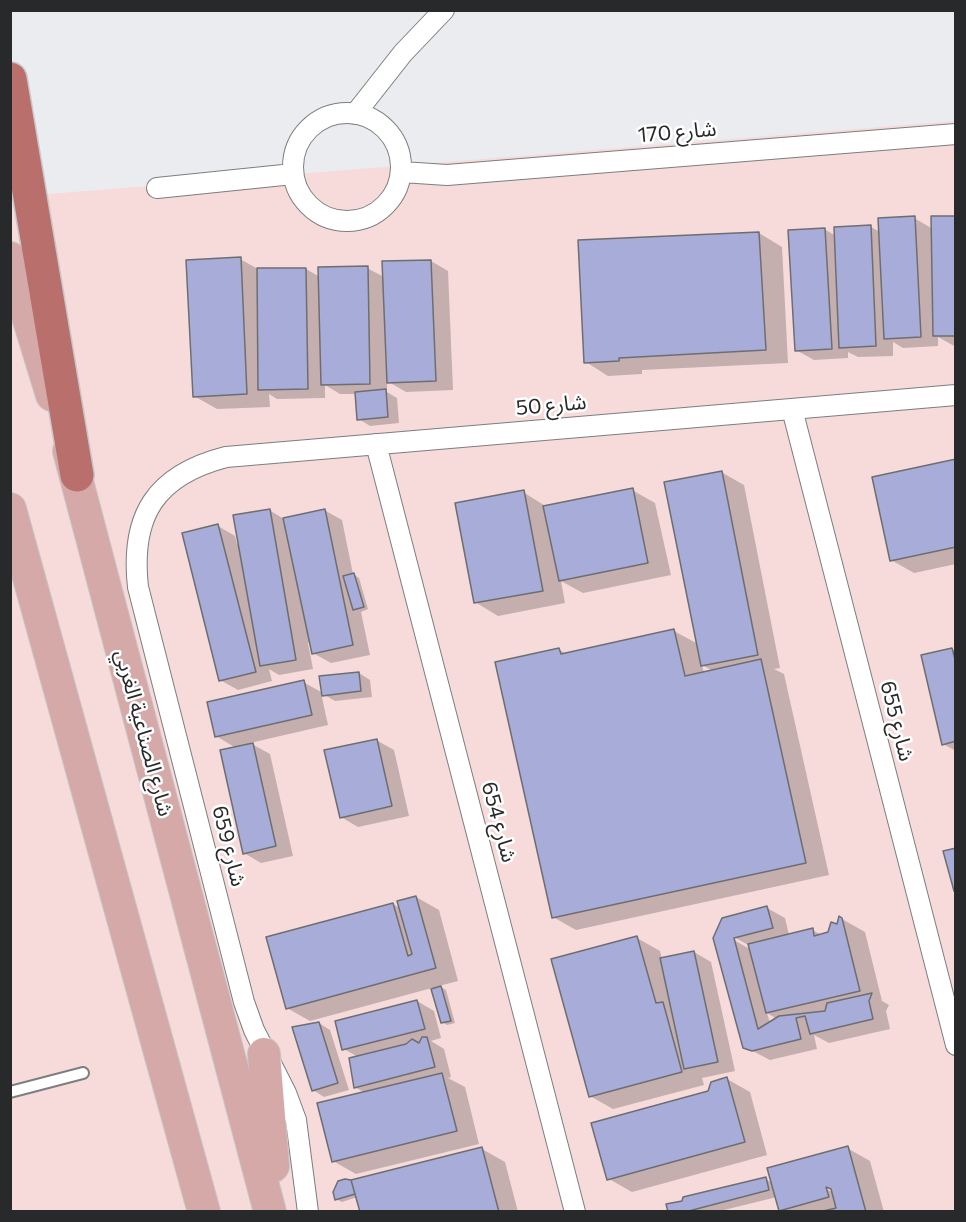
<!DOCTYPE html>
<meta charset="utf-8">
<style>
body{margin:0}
#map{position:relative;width:966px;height:1222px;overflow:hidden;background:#ebecef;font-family:Commissioner,sans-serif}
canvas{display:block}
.frame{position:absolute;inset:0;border:12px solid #28292a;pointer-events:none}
</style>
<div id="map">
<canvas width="966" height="1222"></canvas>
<div class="frame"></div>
</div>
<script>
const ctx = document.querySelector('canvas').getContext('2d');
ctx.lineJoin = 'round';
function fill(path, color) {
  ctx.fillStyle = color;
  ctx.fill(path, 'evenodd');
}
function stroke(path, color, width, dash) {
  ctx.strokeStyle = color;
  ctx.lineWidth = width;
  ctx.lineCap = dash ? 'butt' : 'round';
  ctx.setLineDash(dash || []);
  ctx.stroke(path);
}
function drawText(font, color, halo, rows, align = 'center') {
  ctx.font = font + ' Commissioner,"Noto Sans Arabic",sans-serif';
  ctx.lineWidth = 5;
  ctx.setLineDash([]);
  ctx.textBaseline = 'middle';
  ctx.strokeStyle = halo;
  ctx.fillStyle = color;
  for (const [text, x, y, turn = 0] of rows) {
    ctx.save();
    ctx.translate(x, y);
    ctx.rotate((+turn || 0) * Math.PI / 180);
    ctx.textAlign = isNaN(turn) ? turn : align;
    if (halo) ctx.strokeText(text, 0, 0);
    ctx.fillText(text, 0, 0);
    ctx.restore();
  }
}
fill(new Path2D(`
 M955 121V1211L11 1212V197Z`), '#f6dbda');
fill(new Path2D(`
 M914 218 933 229 956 218V347L938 337V346L903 348 893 342V356L858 357 848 352V358L814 360 796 350 824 229 836 236 871 227 880 232Z
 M759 233 782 247 788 363 642 370V374L608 376 586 362Z
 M240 259 258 269H306L320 277 367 268 384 277 431 261 448 271 453 390 406 392 387 381V392L397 398 399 423 370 426 359 419 357 394H340L325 385V398L277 399 269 394 270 407 217 409 194 396Z
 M956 461V564L914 573 891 560Z
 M721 472 744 485 780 668 774 669 784 674 829 875 576 930 553 917 559 650 567 654 674 631 698 644ZM702 665 713 671 704 673Z
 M632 490 655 503 671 575 583 593 561 581 565 603 498 616 475 602 523 492 547 507Z
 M269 510 284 519 324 510 342 520 353 574 359 578 368 609 361 612 370 655 331 663 313 653 311 642 308 643 313 669 279 675 269 669 272 681 238 690 220 680 218 526 235 536 237 544H240Z
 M952 649 956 651V751L943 744Z
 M359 673 370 680 372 697 335 701 321 693 328 725 250 743 270 754 293 856 261 863 244 853 236 748 216 736 303 682 323 693Z
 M376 740 394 750 409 816 358 827 341 817Z
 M416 897 439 910 458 981 439 986 446 990 455 1023 447 1025 442 1022 432 988 310 1021 287 1008 393 904 401 909Z
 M767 908 785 918 789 935 812 930 822 935 829 934 842 919 865 932 882 1001 889 1005 886 1011 890 1029 829 1043 814 1035 817 1049 770 1060 745 1047 715 938ZM734 937 757 950 755 952 734 940ZM767 1013 777 1019 770 1023Z
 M637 938 660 951 662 959 694 952 711 962 735 1071 702 1078 704 1085 613 1109 590 1096Z
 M417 1001 434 1011 441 1038 431 1041 444 1049 451 1077 448 1078 465 1087 479 1144 356 1174 333 1161 365 1093 355 1087 358 1057 344 1049Z
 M319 1023 330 1030 349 1090 324 1097 313 1090Z
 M727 1079 750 1092 767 1155 632 1192 609 1179Z
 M847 1148 870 1161 884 1212H783L777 1197 716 1212H670L765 1179 773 1183ZM819 1184 833 1189V1193Z
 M482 1149 505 1162 518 1212H361L357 1197 342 1202 336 1199Z`), '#0003');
const building = new Path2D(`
 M915 216 921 337 884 339 878 218Z
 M931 216H956V336H933Z
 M871 225 876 346 839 348 834 227Z
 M825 228 832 349 795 351 788 230Z
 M759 232 766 350 619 358V361L584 363 578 240Z
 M241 257 247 394 193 397 186 260Z
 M431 260 436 381 387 383 382 261Z
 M368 266 370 384 321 385 318 267Z
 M257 268H306L308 389 258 390Z
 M386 389 388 417 357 420 355 392Z
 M956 459V547L890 561 872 477Z
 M722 471 758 655 701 666 664 482Z
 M633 488 648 563 559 581 543 506Z
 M524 490 543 591 474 603 455 503Z
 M270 509 296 660 260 666 233 515Z
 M325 509 353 645 312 654 283 518Z
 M218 524 256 672 219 681 182 533Z
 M354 573 364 607 353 610 343 576Z
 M674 629 685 676 761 659 806 863 552 918 495 662 559 648 561 654Z
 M952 648 956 663V741L942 745 921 655Z
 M359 672 361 691 322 696 319 676Z
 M304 680 312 715 215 737 207 702Z
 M377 739 392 806 340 818 324 750Z
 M253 743 276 846 243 854 220 750Z
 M956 848V891H954L943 851Z
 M416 896 436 968 286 1009 266 937 393 903 408 956 412 954 397 901Z
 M767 906 773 928 734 938 758 1029 779 1016 825 1011 827 1003 872 993 869 1001 873 1019 810 1034 805 1016 796 1018 801 1039 752 1051 743 1048 713 938 722 918Z
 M839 916 842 918 860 991 766 1013 748 944 813 928 814 936 828 932 831 922 837 924Z
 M637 936 656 1003 663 1002 682 1072 589 1097 551 959Z
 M694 951 718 1062 684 1069 660 958Z
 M441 986 451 1021 441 1023 431 989Z
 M417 1000 425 1029 342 1050 335 1021Z
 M319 1022 338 1083 312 1091 292 1027Z
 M422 1037H427L435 1067 354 1088 349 1058 406 1044 412 1039 419 1043Z
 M442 1073 457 1131 332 1162 317 1103Z
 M727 1077 745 1142 607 1180 591 1123 708 1091 711 1082Z
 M848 1146 866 1212H819L836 1208 831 1189 826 1187 829 1197 779 1211 767 1168Z
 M482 1147 499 1212H360L351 1180Z
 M766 1177 769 1190 685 1212H668L666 1204 682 1201 683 1197Z
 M345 1179 351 1180 355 1194 335 1200 333 1192 338 1181Z`);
fill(building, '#a8acd8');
stroke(building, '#6e6e71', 1.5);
const service = new Path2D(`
 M10 1092 83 1073`);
const minor = new Path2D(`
 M293 167a54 54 0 1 1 108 0a54 54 0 1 1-108 0Z
 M355 114 403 53 444 10
 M402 172 447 175 956 134
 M157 188 293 174
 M792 409 956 1045
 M376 444 575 1212
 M308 1212 296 1120 286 1093 254 1030 244 1002 138 587C130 515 156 475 226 457L956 395`);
const primary = new Path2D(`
 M10 258 52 395
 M69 451 270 1212
 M10 509 204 1212
 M264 1054 273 1166`);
const motorway = new Path2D(`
 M10 79 77 475`);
stroke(service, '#7c7e80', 14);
stroke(minor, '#7c7e80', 22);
stroke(primary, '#c7c7c8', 34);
stroke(motorway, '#c7c7c8', 36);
stroke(service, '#fff', 10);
stroke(minor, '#fff', 20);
stroke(primary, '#d5a9a7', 32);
stroke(motorway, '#b9706d', 33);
drawText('21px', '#28292a', '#fff', [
 ["شارع 170",677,132,-5],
 ["شارع 50",551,405,-5],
 ["شارع 655",897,721,76],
 ["شارع الصناعية الغربي",144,733,75],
 ["شارع 654",499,822,75],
 ["شارع 659",229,846,76]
]);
</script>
